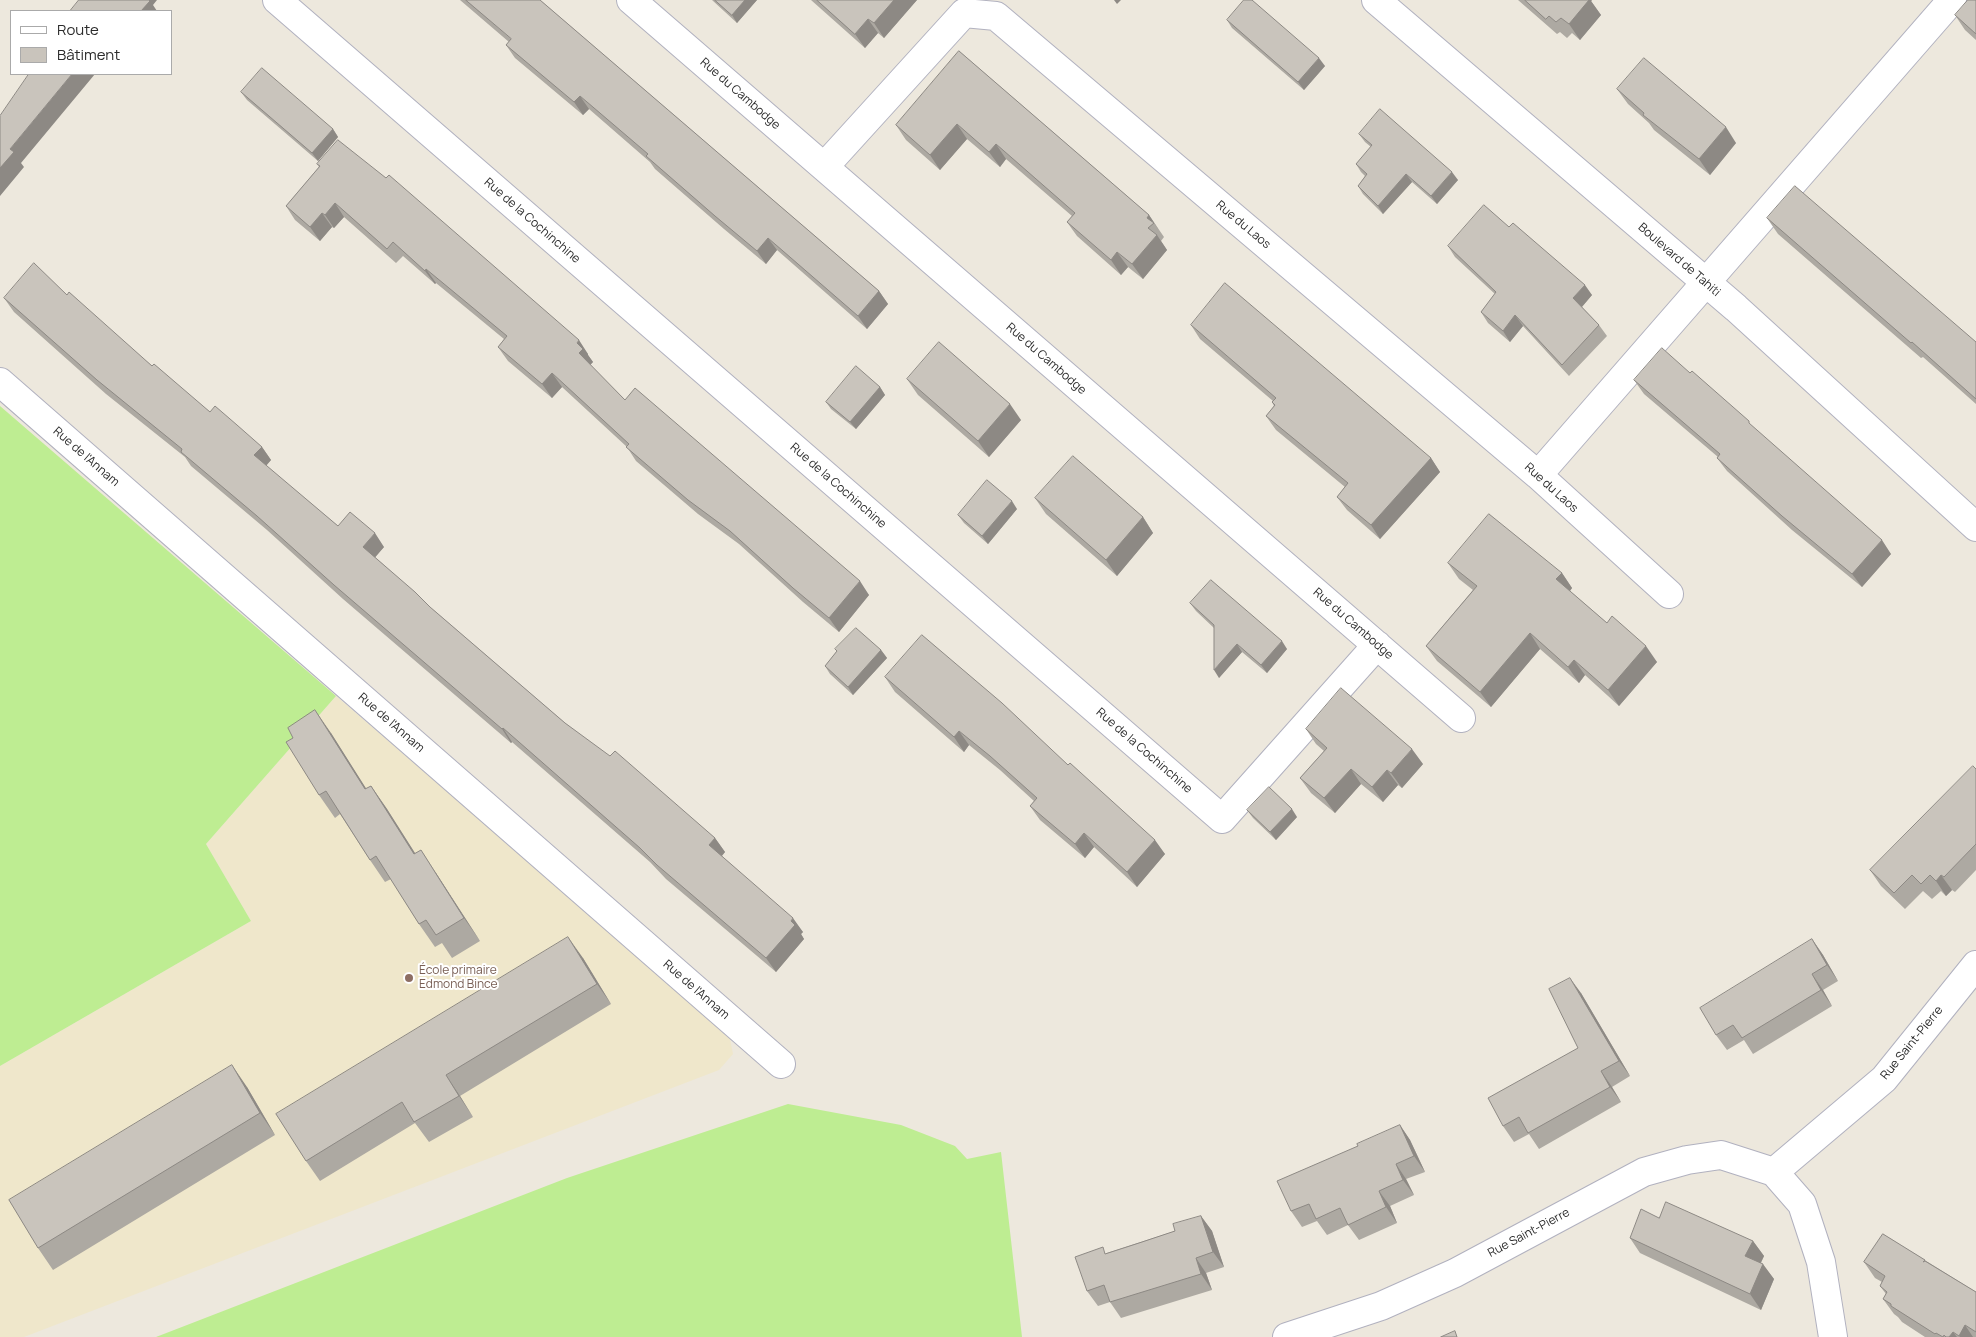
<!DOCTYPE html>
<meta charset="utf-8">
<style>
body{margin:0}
#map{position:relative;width:1976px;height:1337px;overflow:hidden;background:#ede8dd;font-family:Manrope,sans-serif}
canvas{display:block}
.legend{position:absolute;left:10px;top:10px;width:162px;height:65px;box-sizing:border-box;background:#fff;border:1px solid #aaa;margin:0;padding:6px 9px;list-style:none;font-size:15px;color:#2b2b2b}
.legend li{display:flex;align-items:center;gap:10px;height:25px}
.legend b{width:25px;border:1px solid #aaa}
</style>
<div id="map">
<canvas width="1976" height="1337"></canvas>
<ul class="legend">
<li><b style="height:6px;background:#fff"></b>Route</li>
<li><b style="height:14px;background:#c9c4bc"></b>Bâtiment</li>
</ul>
</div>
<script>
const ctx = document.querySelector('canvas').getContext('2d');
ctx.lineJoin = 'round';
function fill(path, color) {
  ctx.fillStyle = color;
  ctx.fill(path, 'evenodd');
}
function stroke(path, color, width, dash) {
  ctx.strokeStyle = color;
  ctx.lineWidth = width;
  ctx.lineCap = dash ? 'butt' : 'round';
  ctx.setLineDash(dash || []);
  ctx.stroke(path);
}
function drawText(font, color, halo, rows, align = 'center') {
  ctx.font = font + ' Manrope,sans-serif';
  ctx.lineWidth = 4;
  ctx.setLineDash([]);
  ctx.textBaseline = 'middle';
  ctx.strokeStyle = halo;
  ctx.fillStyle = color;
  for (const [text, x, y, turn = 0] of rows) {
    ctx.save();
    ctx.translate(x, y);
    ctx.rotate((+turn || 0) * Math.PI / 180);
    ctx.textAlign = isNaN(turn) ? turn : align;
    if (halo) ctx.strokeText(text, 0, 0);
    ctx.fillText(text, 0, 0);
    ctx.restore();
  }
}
fill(new Path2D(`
 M336 696 729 1034 733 1054 719 1070 24 1337H0V1066L251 921 206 844Z`), '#efe7cb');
fill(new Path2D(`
 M0 406 336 696 206 844 251 921 0 1066Z
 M788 1104 901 1125 955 1146 967 1159 1001 1152 1022 1337H156L567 1178Z`), '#beed92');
const minor = new Path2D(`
 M277 0 1222 819 1377 645
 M631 0 1461 718
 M1376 0 1736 308 1976 527
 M824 167 964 13 996 16 1538 475 1669 594
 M0 382 781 1064
 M1538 475 1952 0
 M1774 1172 1884 1079 1976 965
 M1287 1337 1381 1306 1455 1273 1644 1172 1687 1160 1721 1155 1774 1172 1802 1204 1821 1262 1833 1337`);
stroke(minor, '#b1b1bf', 30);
stroke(minor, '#fff', 28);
fill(new Path2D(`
 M460 0H540L879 291 888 304 867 329 777 250 766 264 724 229 655 169 650 162 589 109 583 115 515 58 506 45 509 42Z
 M712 0H757L737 23Z
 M811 0H917L884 38 878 33 865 48Z
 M1518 0H1592L1591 1 1601 15 1580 40 1572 33 1567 38 1560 32 1557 34Z
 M1976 0V40L1965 30 1955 15Z
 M1227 20 1325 66 1304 90 1232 28Z
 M959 51 1149 215 1164 237 1161 241 1167 250 1143 279 1128 267 1121 275 1077 236 1067 222 1072 216 1006 159 1000 167 967 139 940 170 906 140 896 125Z
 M1617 89 1736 143 1710 175 1654 130 1649 123 1628 104Z
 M241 92 333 129 338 137 318 161 247 100Z
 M1359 134 1458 180 1437 204 1412 182 1383 214 1363 194 1358 186 1365 176 1361 172 1356 164 1371 147 1365 142Z
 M317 164 588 354V355L593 362 590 365 625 400 869 595 839 632 803 602 739 544 698 514 636 461 627 447 562 387 552 398 508 361 498 347 504 339 436 283 435 284 403 256 396 263 344 217 334 228 332 227 320 241 295 220 286 206 319 167Z
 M1767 218 1976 342V404L1923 357 1921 358 1778 234Z
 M1509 227 1592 295 1582 307 1599 325 1607 336 1569 376 1523 326 1510 342 1488 323 1481 312 1495 294 1455 257 1448 246Z
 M67 295 152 366 210 412 262 447 271 460 266 466 338 526 384 547 375 557 430 607 565 723 715 838 725 852 722 856 803 932 801 934 804 939 776 972 666 879 650 862 512 742 511 743 343 599 267 530 191 466 185 457 106 394 14 312 4 298Z
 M1191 325 1431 458 1440 472 1380 539 1347 510 1337 497 1345 487 1276 430 1266 416 1274 406 1272 402 1273 401 1200 339Z
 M1690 373 1753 427 1891 554 1862 587 1792 530 1727 471 1717 458 1718 457 1644 394 1634 380Z
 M907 379 1021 420 989 457 918 395Z
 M880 387 885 395 856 429 831 409 826 402Z
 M1035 498 1143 517 1153 533 1117 576 1046 514Z
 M1017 509 988 544 964 523 958 515Z
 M1448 563 1562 573 1572 588 1570 591 1607 623 1657 662 1619 706 1585 675 1579 683 1540 649 1491 707 1437 661 1426 646 1473 590 1459 579Z
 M1190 603 1287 649 1267 673 1242 652 1219 678 1214 628 1196 611Z
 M835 649 881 650 887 658 853 695 830 674 825 666 837 651Z
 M885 677 1068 765 1165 854 1137 887 1094 847 1085 858 1040 820 1030 806 1034 801 1000 770 969 745 964 752 895 692Z
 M1306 729 1423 764 1402 788 1398 785 1383 802 1361 784 1335 813 1311 793 1300 778 1324 751 1316 744Z
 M331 733 366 789 371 786 387 809 415 853 436 873 480 941 452 958 442 943 435 947 419 924 391 879 385 882 370 860 340 814 335 818 319 795Z
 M1976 769V870L1955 892 1952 890 1946 896 1941 891 1932 899 1923 891 1905 909 1881 886 1870 870Z
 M1247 810 1297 817 1276 840 1253 818Z
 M1812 939 1823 955 1838 981 1823 990 1832 1006 1753 1054 1744 1040 1727 1050 1716 1035Z
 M583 958 611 1004 460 1096 473 1117 429 1142 415 1123 320 1181 306 1161Z
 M1581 993 1630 1076 1612 1087 1621 1102 1539 1149 1529 1134 1514 1142 1503 1126 1578 1048Z
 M247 1087 275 1135 53 1270 38 1248Z
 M1400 1125 1410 1140 1425 1172 1406 1179 1414 1195 1390 1206 1397 1223 1359 1240 1348 1225 1327 1235 1317 1221 1302 1227 1291 1211 1358 1146Z
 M1201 1216 1212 1231 1224 1267 1206 1273 1212 1290 1121 1318 1110 1302 1098 1306 1087 1291 1107 1253 1175 1231Z
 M1659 1218 1753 1241 1764 1256 1761 1263 1774 1279 1761 1310 1640 1253 1630 1238Z
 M1883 1234 1976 1292V1337H1925L1902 1322 1898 1317 1894 1314 1883 1299 1886 1294 1880 1286 1882 1282 1875 1278 1864 1262Z`), '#ada9a2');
fill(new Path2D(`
 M146 0H157L153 5 157 11H141Z
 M745 0H757L737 23 732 15Z
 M894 0H917L884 38 874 23Z
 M1114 0H1121L1117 4Z
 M1586 0H1592L1591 1 1601 15 1580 40 1569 24Z
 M868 19 878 33 865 48 855 34Z
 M1319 58 1325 66 1304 90 1298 82Z
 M72 74H95L21 163 24 167 0 196V168L10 149Z
 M580 96 589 109 583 115 574 102Z
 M957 124 967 139 940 170 930 155Z
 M1726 127 1736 143 1710 175 1699 159Z
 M333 129 338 137 318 161 312 153Z
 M996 144 1006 159 1000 167 989 152Z
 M1452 172 1458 180 1437 204 1431 196Z
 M1406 174 1412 182 1383 214 1378 206Z
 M335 203 344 217 334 228 325 215Z
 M322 213 332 227 320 241 310 227Z
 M1149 215 1159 230 1154 223 1147 218Z
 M1157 235 1167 250 1143 279 1132 264Z
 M768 238 777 250 766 264 757 251Z
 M1117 252 1128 267 1121 275 1111 260Z
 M426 269 436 283 435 284 425 271Z
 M1585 285 1592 295 1580 309 1573 298Z
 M879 291 888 304 867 329 858 316Z
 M1515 315 1523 326 1510 342 1503 331Z
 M579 340 588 354V355L593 362 588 367 579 353 577 343Z
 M552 373 562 387 552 398 542 384Z
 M880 387 885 395 856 429 850 422Z
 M1010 404 1021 420 989 457 978 441Z
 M262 447 271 460 263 469 254 455Z
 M1431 458 1440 472 1380 539 1371 525Z
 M1012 501 1017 509 988 544 982 536Z
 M1143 517 1153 533 1117 576 1106 560Z
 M375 533 384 547 372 561 363 547Z
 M1882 540 1891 554 1862 587 1852 574Z
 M1562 573 1572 588 1567 595 1556 579Z
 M860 581 869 595 839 632 829 618Z
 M1530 633 1540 649 1491 707 1480 692Z
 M1282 641 1287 649 1267 673 1261 665Z
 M1237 644 1242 652 1219 678 1214 670Z
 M1646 646 1657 662 1619 706 1608 690Z
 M881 650 887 658 853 695 848 687Z
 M1574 660 1585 675 1579 683 1568 667Z
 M315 710 331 733 381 812 365 789Z
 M503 728 512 742 511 743 502 729Z
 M959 731 969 745 964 752 954 737Z
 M1412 749 1423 764 1402 788 1391 773Z
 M1351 769 1361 784 1335 813 1324 798Z
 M1387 770 1398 785 1383 802 1372 787Z
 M371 786 387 809 430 877 414 854Z
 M1292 809 1297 817 1276 840 1270 832Z
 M1084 833 1094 847 1085 858 1075 844Z
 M715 838 725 852 719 859 709 845Z
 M1155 840 1165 854 1137 887 1127 872Z
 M421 850 436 873 480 941 464 918Z
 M1941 875 1952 890 1946 896 1936 881Z
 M793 918 803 932 801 934 804 939 776 972 766 958Z
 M568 937 583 958 611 1004 597 984Z
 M1812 939 1823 955 1838 981 1827 965Z
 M1812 974 1823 990 1832 1006 1821 990Z
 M1570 978 1581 993 1630 1076 1619 1061Z
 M232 1065 247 1087 275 1135 260 1113Z
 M1601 1071 1612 1087 1621 1102 1610 1087Z
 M446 1075 460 1096 473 1117 459 1096Z
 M1400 1125 1410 1140 1425 1172 1414 1156Z
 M1396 1164 1406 1179 1414 1195 1403 1180Z
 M1379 1191 1390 1206 1397 1223 1386 1207Z
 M1201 1216 1212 1231 1224 1267 1213 1252Z
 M1753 1241 1764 1256 1756 1272 1745 1256Z
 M1196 1258 1206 1273 1212 1290 1201 1274Z
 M1763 1264 1774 1279 1761 1310 1750 1294Z
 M1965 1325 1973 1337H1960L1959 1336Z
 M1953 1332 1957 1337H1949Z`), '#8d8984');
const building = new Path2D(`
 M79 0H149L150 1 141 11H73L71 10Z
 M466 0H540L879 291 858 316 768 238 757 251 715 216 646 156 648 154 580 96 574 102 506 45 511 39Z
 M715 0H745L732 15Z
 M817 0H894L874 23 868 19 855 34Z
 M1244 0H1252L1319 58 1298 82 1227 20Z
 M1525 0H1589L1569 24 1561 18 1556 22 1549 16 1546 19Z
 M1968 0H1976V34L1955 15Z
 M959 51 1149 215 1147 218 1154 223 1148 228 1157 235 1132 264 1117 252 1111 260 1067 222 1075 213 996 144 989 152 957 124 930 155 896 125Z
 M1644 58 1726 127 1699 159 1643 115 1644 113 1617 89Z
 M262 68 333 129 312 153 241 92Z
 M29 74H72L10 149 14 152 0 168V116Z
 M1380 109 1452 172 1431 196 1406 174 1378 206 1358 186 1367 174 1356 164 1372 145 1359 134Z
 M338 140 386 178 389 175 579 340 577 343 583 349 579 353 625 400 635 388 860 581 829 618 793 588 730 531 688 500 626 447 629 444 552 373 542 384 498 347 507 336 426 269 425 271 393 242 387 249 335 203 325 215 322 213 310 227 286 206 320 166 317 164Z
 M1795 186 1976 342V399L1912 342 1911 343 1767 218Z
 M1484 205 1509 227 1513 223 1585 285 1573 298 1599 325 1562 365 1515 315 1503 331 1481 312 1496 292 1448 246Z
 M34 263 67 295 69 292 152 366 154 364 210 412 215 406 237 425 262 447 254 455 338 526 350 512 375 533 363 547 415 592 430 607 565 723 610 756 615 751 715 838 709 845 793 918 791 921 795 925 766 958 657 865 640 848 503 728 502 729 334 585 257 516 181 452 182 449 97 380 4 298Z
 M1225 283 1431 458 1371 525 1337 497 1348 483 1266 416 1275 405 1272 402 1276 398 1191 325Z
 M939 342 1010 404 978 441 907 379Z
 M1662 348 1690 373 1692 371 1749 421V423L1882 540 1852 574 1782 516 1717 458 1720 454 1634 380Z
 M856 366 880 387 850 422 826 402Z
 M1073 456 1143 517 1106 560 1035 498Z
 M987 480 1012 501 982 536 958 515Z
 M1489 514 1562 573 1556 579 1607 623 1612 616 1646 646 1608 690 1574 660 1568 667 1530 633 1480 692 1426 646 1477 586 1448 563Z
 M1211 580 1282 641 1261 665 1237 644 1214 670V625L1190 603Z
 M856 628 881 650 848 687 825 666 837 651 835 649Z
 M922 635 1002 703 1068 765 1070 763 1155 840 1127 872 1084 833 1075 844 1030 806 1037 798 990 756 959 731 954 737 885 677Z
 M1341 688 1412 749 1391 773 1387 770 1372 787 1351 769 1324 798 1300 778 1327 748 1306 729Z
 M315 710 365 789 371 786 414 854 421 850 464 918 436 935 426 920 419 924 376 856 370 860 326 791 319 795 286 742 293 738 288 728Z
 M1973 766 1976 769V844L1944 877 1941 875 1936 881 1930 875 1921 884 1912 875 1894 893 1870 870Z
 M1269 787 1292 809 1270 832 1247 810Z
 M568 937 597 984 446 1075 459 1096 414 1122 402 1102 306 1161 276 1114Z
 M1812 939 1827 965 1812 974 1821 990 1742 1038 1733 1025 1716 1035 1700 1008Z
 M1570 978 1619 1061 1601 1071 1610 1087 1528 1133 1519 1117 1503 1126 1488 1098 1578 1048 1549 989Z
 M232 1065 260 1113 38 1248 9 1200Z
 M1400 1125 1414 1156 1396 1164 1403 1180 1379 1191 1386 1207 1348 1225 1340 1208 1316 1219 1309 1204 1291 1211 1277 1181 1358 1146 1357 1144Z
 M1666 1202 1753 1241 1745 1256 1763 1264 1750 1294 1630 1238 1641 1209 1659 1218Z
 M1201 1216 1213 1252 1196 1258 1201 1274 1110 1302 1104 1285 1087 1291 1075 1257 1103 1247 1105 1254 1142 1242 1175 1231 1173 1224Z
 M1883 1234 1925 1260 1923 1262 1925 1261 1976 1292V1332L1965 1325 1959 1336 1953 1332 1949 1337H1946L1944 1335 1943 1337 1936 1333 1935 1334 1891 1306V1304L1883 1299 1887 1292 1880 1286 1885 1276 1864 1262Z
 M1455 1331 1457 1337H1441Z`);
fill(building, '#c9c4bc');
stroke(building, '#8d8984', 1);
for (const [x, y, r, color] of [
 [409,978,5,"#8d6e63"]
]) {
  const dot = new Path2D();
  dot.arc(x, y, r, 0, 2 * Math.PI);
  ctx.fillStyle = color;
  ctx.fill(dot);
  stroke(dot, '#fff', 2);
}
drawText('12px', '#2b2b2b', '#fff', [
 ["Rue du Cambodge",740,94,41],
 ["Rue de la Cochinchine",532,221,41],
 ["Rue du Laos",1243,225,40],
 ["Boulevard de Tahiti",1679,260,41],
 ["Rue du Cambodge",1046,359,41],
 ["Rue de l'Annam",86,457,41],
 ["Rue de la Cochinchine",838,486,41],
 ["Rue du Laos",1551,488,42],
 ["Rue du Cambodge",1353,624,41],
 ["Rue de l'Annam",391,723,41],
 ["Rue de la Cochinchine",1144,751,41],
 ["Rue de l'Annam",696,990,41],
 ["Rue Saint-Pierre",1912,1043,-51],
 ["Rue Saint-Pierre",1529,1233,-28]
]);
drawText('12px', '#785e54', '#fff', [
 ["École primaire",419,971],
 ["Edmond Bince",419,985]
], 'left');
</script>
